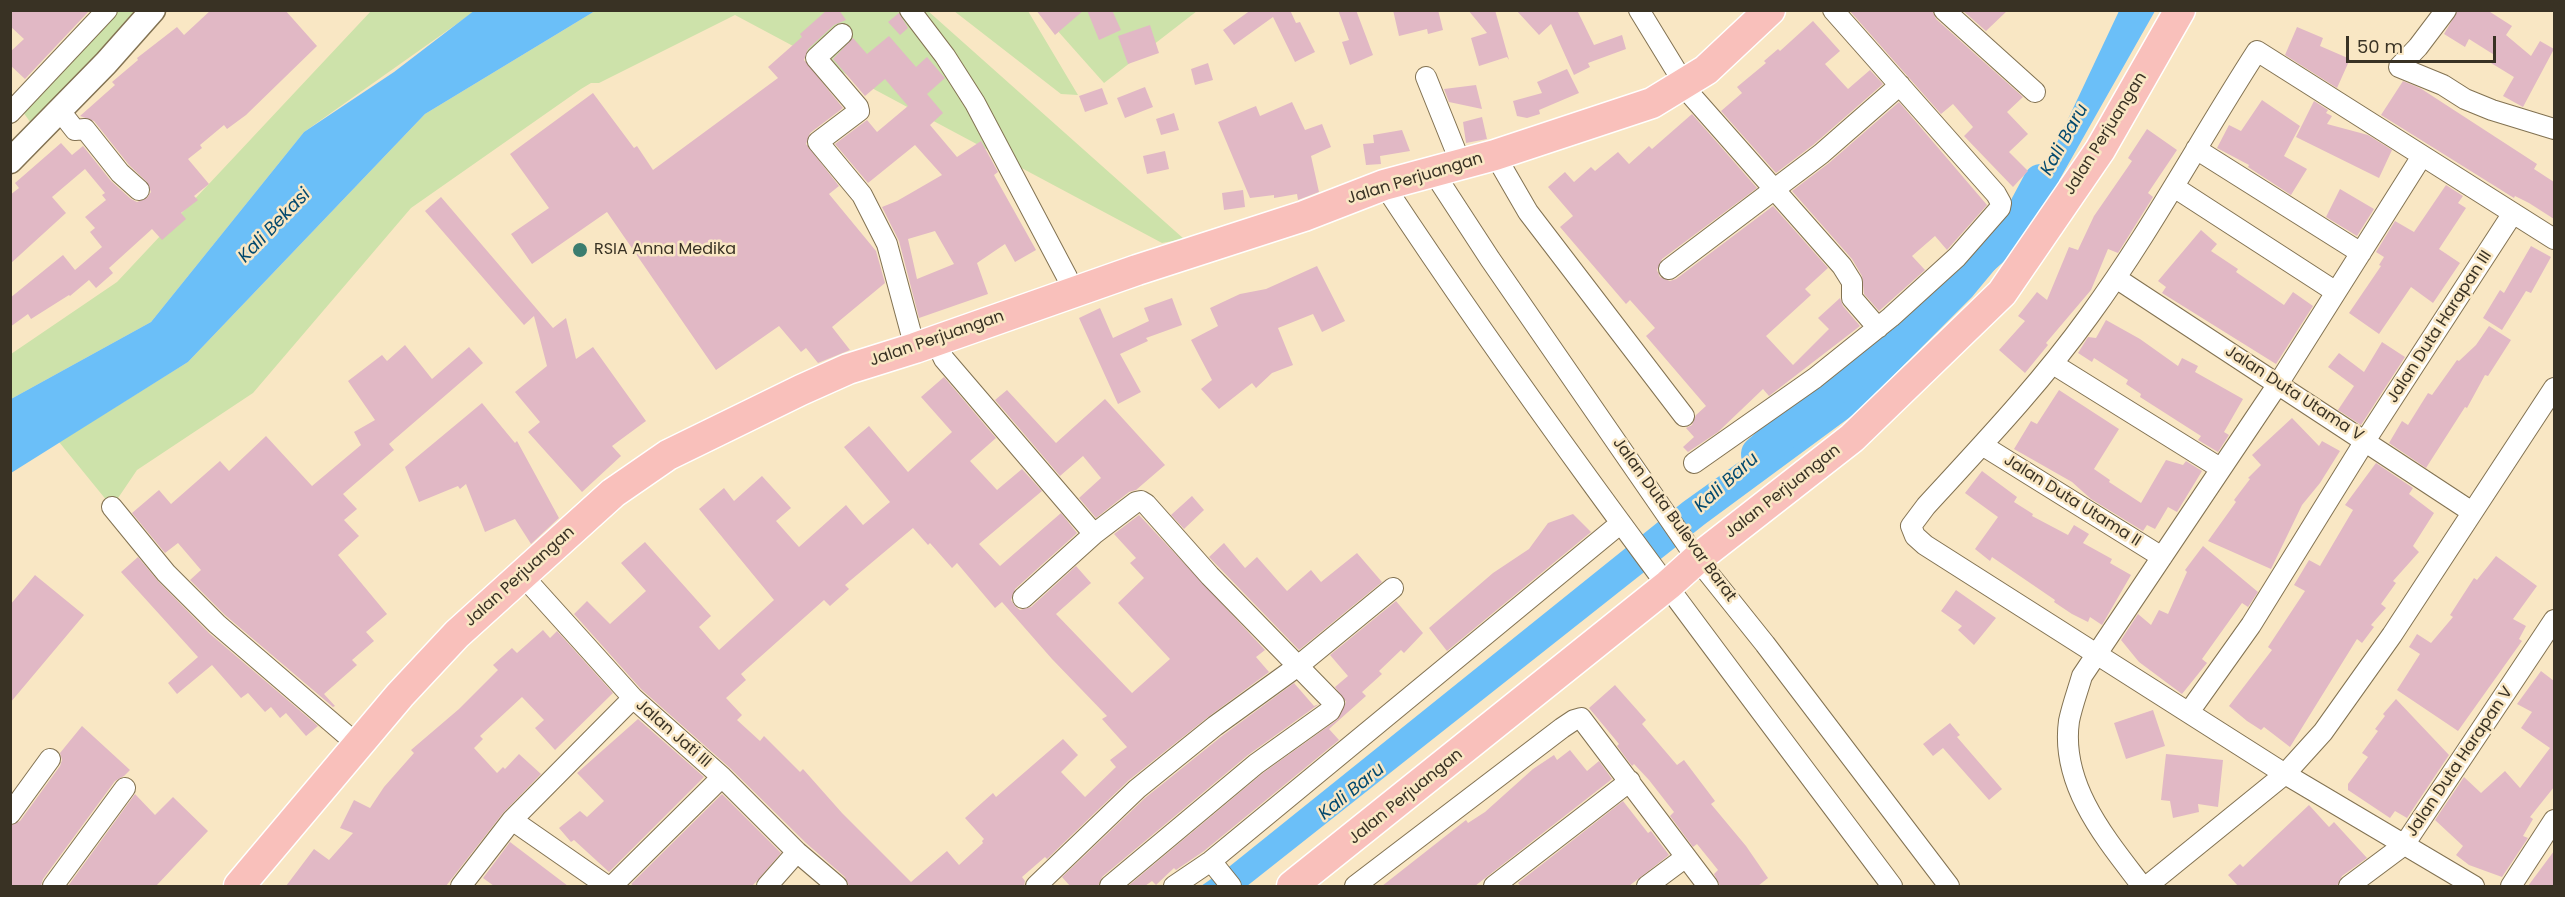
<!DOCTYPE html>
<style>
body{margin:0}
#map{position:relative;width:2565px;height:897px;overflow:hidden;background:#f9e7c4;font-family:Poppins,sans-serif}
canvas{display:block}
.frame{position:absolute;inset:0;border:12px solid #393224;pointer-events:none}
.scale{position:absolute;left:2346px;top:36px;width:150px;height:27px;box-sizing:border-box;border:3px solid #393224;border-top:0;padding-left:8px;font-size:18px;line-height:21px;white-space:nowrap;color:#393224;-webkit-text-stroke:4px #f9e7c4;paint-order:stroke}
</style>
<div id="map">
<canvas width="2565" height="897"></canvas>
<div class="frame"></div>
<div class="scale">50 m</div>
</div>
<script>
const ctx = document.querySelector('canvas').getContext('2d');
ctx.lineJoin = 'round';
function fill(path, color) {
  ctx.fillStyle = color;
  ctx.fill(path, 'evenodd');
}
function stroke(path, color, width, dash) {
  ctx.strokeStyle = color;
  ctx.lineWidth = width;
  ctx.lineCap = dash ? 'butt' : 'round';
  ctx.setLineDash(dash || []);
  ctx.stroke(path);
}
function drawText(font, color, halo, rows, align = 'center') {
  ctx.font = font + ' Poppins,sans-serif';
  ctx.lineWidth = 5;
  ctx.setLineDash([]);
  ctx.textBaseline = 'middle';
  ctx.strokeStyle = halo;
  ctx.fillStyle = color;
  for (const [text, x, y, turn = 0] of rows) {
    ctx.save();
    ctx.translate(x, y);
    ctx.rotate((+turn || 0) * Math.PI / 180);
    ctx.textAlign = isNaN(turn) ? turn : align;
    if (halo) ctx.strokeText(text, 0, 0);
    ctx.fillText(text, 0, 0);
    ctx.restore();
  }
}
fill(new Path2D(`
 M107 11H153L38 133 18 105Z
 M371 11H475L304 132 151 322 11 399V354L117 282Z
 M595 11H928L1184 239 1162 243 735 15 599 83H591L581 89 411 208 253 393 137 470 112 507 59 442 188 362 425 114Z
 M954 11H1028L1078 95 1061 94Z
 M1040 11H1197L1104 83Z`), '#cde2aa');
fill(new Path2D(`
 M475 10 595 11 425 114 188 362 11 473V399L151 322 304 132 394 72Z
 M2119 11H2155L2057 184 2025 233 1972 297 1857 412 1705 524 1247 886H1201L1230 866 1683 502 1837 392 1961 288 2018 225Z`), '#6bbff8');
stroke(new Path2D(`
 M1759 454 2018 225 2041 182`), '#6bbff8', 36);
fill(new Path2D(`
 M10 10H90L25 79 10 65V52L24 39 10 26Z
 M211 10H285L317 46 246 115 227 129 224 125 200 145 202 148 188 159 209 184 194 196 198 200 181 213 186 219 162 240 152 229 109 268 113 273 96 288 89 280 70 296 69 295 31 319 28 314 10 327V298L63 255 75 270 102 247 90 232 95 228 85 217 106 200 102 195 105 193 85 169 52 197 66 213 10 264V195L19 188 15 183 61 143 72 155 83 146 111 181 131 199 137 202 147 198 151 192 147 182 129 165 94 121 80 116 115 85 112 82 138 60 137 58 177 27 184 35Z
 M827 10H839L846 20 834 25 808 49 804 60 843 108 810 133 806 144 839 186 829 194 876 251 885 283 832 327 850 350 818 363 806 348 801 352 779 326 716 370 607 212 532 264 511 234 549 208 510 154 593 93 634 148 637 146 653 170 778 78 768 67 802 37 800 34Z
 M1036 10H1084L1055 35Z
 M1087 10H1112L1121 30 1099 40Z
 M1251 10H1290L1296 23 1300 22 1315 52 1295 62 1273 17 1234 45 1223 30Z
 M1338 10H1356L1373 55 1350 65 1342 42 1349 40Z
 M1393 10H1438L1443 30 1428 34 1427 29 1399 36Z
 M1468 10H1495L1509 60 1507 57 1479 66 1471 38 1487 33Z
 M1516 10H1577L1594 45 1622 35 1626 49 1588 63 1590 67 1574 75 1551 24 1539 35Z
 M1849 10H1932L1936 19 2023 97 2007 112 2028 134 2009 152 2028 171 2013 187 1964 136 1973 127 1953 104 1941 114Z
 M1962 10H2008L1986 31Z
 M2458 10H2487L2512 26 2506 35 2531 56 2540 41 2554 49 2523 107 2503 96 2514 77 2491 63 2496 56 2469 39 2465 47 2444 34Z
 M899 13 908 28 900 35 888 22Z
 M1813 21 1840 51 1825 64 1848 89 1870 70 1883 84 1813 145 1776 173 1721 111 1742 93 1737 87 1766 63 1764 61 1778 49 1780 51Z
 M1150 25 1159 53 1128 64 1118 36Z
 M2297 27 2323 38 2320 46 2350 59 2337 88 2285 55Z
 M889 36 916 67 927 57 944 77 945 78 927 94 943 113 930 125 957 157 981 141 998 172 994 175 1036 250 1015 262 1005 244 977 263 988 294 919 318 899 241 882 207 897 201 942 175 915 145 868 183 835 144 867 120 877 132 908 106 885 79 865 96 833 59 853 38 867 54ZM935 231 954 264 917 279 908 239Z
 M1208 63 1213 80 1195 85 1191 69Z
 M1567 69 1579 93 1539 110 1540 114 1527 118 1517 116 1513 101 1542 93 1537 82Z
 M2403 81 2420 88 2537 164 2534 169 2554 182V219L2529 203 2515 196 2514 198 2381 115Z
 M1476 85 1482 109 1449 102 1444 89Z
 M1145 87 1153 107 1125 118 1117 98Z
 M1102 88 1108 104 1085 112 1079 96Z
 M2262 100 2300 126 2284 156 2307 169 2291 195 2248 167 2249 165 2217 148 2229 125 2241 131Z
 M2314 101 2328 110 2326 113 2332 116 2327 124 2368 135 2392 150 2379 178 2296 137Z
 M1292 102 1305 130 1322 124 1331 147 1311 156 1319 192 1298 200 1297 194 1274 198V195L1250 198 1218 122 1256 106 1260 116Z
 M1899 102 1987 205 1947 250 1935 236 1912 256 1925 270 1879 311 1864 294 1862 276 1852 259 1792 191 1829 163Z
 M1174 113 1179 130 1161 135 1156 119Z
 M1692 114 1757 188 1662 259 1657 270 1660 277 1670 281 1676 279 1773 206 1828 268 1805 289 1811 295 1766 336 1793 365 1829 329 1818 318 1840 298 1843 306 1860 326 1769 396 1763 389 1718 432 1688 452 1683 447 1694 437 1686 428 1692 425 1696 415 1706 406 1646 336 1655 328 1630 300 1626 304 1560 227 1573 216 1548 187 1565 172 1574 182 1591 167 1595 171 1618 152 1629 164 1649 146 1652 149Z
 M1482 117 1487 139 1466 143 1463 122Z
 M2147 129 2177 150 2148 193 2153 197 2118 253 2108 249 2091 290 2046 343 2048 345 2025 373 1999 350 2025 321 2018 316 2037 292 2047 300 2069 247 2078 250 2094 216 2132 161 2128 158Z
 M1402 130 1410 151 1380 156 1381 164 1366 165 1363 144 1374 143 1373 135Z
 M1165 151 1169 169 1147 174 1143 156Z
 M2446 185 2463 196 2458 203 2466 208 2439 249 2460 263 2433 303 2411 287 2379 334 2349 313 2381 266 2379 265 2384 257 2376 252 2395 221 2414 232Z
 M2340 189 2374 209 2357 236 2326 217Z
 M1243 190 1245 207 1224 210 1222 193Z
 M441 197 553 328 566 318 576 359 593 347 646 421 612 446 621 456 582 492 528 432 540 422 515 392 547 366 534 316 524 325 425 211Z
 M2201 230 2217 244 2211 251 2238 269 2236 272 2284 305 2293 292 2313 306 2276 364 2162 293 2166 287 2158 281Z
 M2531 246 2551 257 2531 293 2526 291 2502 330 2483 318 2500 290 2504 293Z
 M1317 266 1345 321 1322 332 1313 314 1278 328 1293 365 1272 373 1256 388 1252 383 1219 409 1201 389 1212 380 1191 340 1218 326 1210 308 1240 294 1266 289Z
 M1172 298 1182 325 1146 338 1148 341 1120 354 1141 392 1118 404 1079 318 1100 308 1113 338 1149 321 1144 308Z
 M2106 320 2140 339 2178 366 2182 358 2198 366 2195 372 2243 399 2224 432 2229 435 2218 452 2198 440 2201 436 2140 397 2141 394 2126 384 2128 380 2094 358 2092 362 2078 353 2088 337 2096 338Z
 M2489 326 2511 340 2488 376 2485 375 2467 408 2465 407 2426 468 2389 443 2402 421 2408 425 2428 393 2432 395 2457 360 2459 361 2476 345Z
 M2382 342 2405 357 2361 425 2338 410 2354 386 2328 367 2339 353 2364 372Z
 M405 345 432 379 469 347 483 363 389 444 394 450 343 494 357 509 344 520 359 536 338 555 387 614 366 632 374 641 352 660 357 665 324 694 335 706 333 707 225 615 190 580 201 570 178 543 165 553 132 513 159 490 171 504 220 461 229 471 266 436 312 486 361 445 354 432 375 420 348 381 382 355 387 361Z
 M944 377 996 438 970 461 997 490 1022 469 1042 491 979 544 1000 566 1061 513 1077 533 1015 589 1011 600 1015 606 1020 610 1031 607 1076 566 1091 583 1056 614 1132 693 1170 659 1118 603 1144 578 1130 563 1136 558 1114 534 1139 515 1265 650 1256 657 1269 672 1208 717 1129 780 1047 859 1045 857 1022 877 1025 881 1024 886H849L845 877 806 843 730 768 641 689 574 614 587 601 610 624 646 591 621 563 645 542 711 616 699 627 719 650 774 600 699 509 724 488 734 501 762 476 791 508 776 521 799 547 846 505 863 525 890 502 844 447 869 426 908 472 952 432 921 397ZM913 528 928 545 930 543 952 568 957 563 995 608 1002 602 1052 659 1107 716 1102 719 1127 747 1110 760 1116 767 1085 797 1061 772 1078 755 1063 739 996 797 993 793 965 818 984 839 982 841 983 843 959 865 947 851 911 882 842 813 803 769 800 772 764 736 760 741 737 720 742 715 726 698 746 680 741 674 824 600 830 606 849 589 845 585Z
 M1007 390 1056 443 1105 399 1165 465 1136 490 1129 492 1096 518 1079 498 1101 478 1083 456 1060 476 995 400Z
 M2059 390 2119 429 2094 469 2110 480 2109 482 2141 503 2166 460 2183 465 2186 461 2202 471 2177 512 2168 507 2155 529 2147 525 2143 531 2091 499 2072 482 2014 449 2031 421 2037 424Z
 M482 403 515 443 517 441 559 518 531 544 515 519 485 532 466 484 460 489 458 486 419 502 405 467Z
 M2292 418 2319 446 2322 441 2340 451 2320 483 2302 505 2271 569 2208 541 2236 502 2234 500 2250 479 2248 478 2261 465 2252 455Z
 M2376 463 2413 488 2409 494 2434 513 2413 546 2419 552 2393 581 2396 583 2381 604 2386 608 2371 625 2374 627 2362 643 2357 639 2290 747 2264 727 2261 730 2247 721 2229 706 2272 650 2268 647 2305 591 2294 585 2309 560 2320 566 2353 510 2345 505Z
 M1982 471 2017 497 2014 502 2033 514 2032 516 2068 535 2074 525 2089 534 2083 543 2112 559 2110 563 2131 575 2102 625 2090 617 2088 622 2072 614 2054 602 2055 600 1992 557 1990 561 1975 549 1998 517 1965 493Z
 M1192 496 1204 510 1184 529 1171 515Z
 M1573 514 1591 532 1447 651 1429 628 1493 573 1529 549 1548 523Z
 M1224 543 1245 568 1257 557 1287 591 1311 570 1321 582 1357 553 1382 582 1299 650 1209 557Z
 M2203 546 2258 592 2248 607 2242 603 2202 659 2207 663 2182 694 2139 662 2121 640 2138 614 2151 625 2159 610 2168 614 2187 572 2185 570Z
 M2496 556 2537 586 2513 619 2526 626 2519 639 2522 641 2458 731 2397 690 2420 654 2409 647 2417 634 2431 643 2453 617 2450 615 2474 578 2477 580Z
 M138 557 158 581 209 633 318 726 306 736 286 713 280 718 271 707 265 712 248 693 241 698 212 665 177 694 168 683 198 657 121 572Z
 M35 575 84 615 10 703V605Z
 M1956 590 1996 618 1974 645 1958 630 1962 626 1941 611Z
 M1396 601 1423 633 1404 653 1401 650 1379 671 1382 674 1362 692 1366 696 1329 729 1339 740 1204 851 1176 870 1174 868 1156 885 1152 881 1145 886H1128L1263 773 1337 720 1346 702 1335 687 1348 676 1330 655Z
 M543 630 550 638 557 631 613 693 555 750 535 728 544 720 522 697 480 736 483 739 474 748 497 773 503 767 505 769 519 754 541 774 503 813 446 886H286L314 849 329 860 353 833 340 828 354 800 370 808 384 787 414 753 411 750 459 709 498 670 493 665 512 648 517 653Z
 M2541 671 2554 681V787L2530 817 2533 819 2523 836 2528 838 2502 877 2469 865 2456 855 2463 846 2435 820 2464 777 2481 793 2505 771 2520 788 2550 748 2521 728 2532 712 2517 704Z
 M1294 683 1314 706 1319 704 1248 755 1102 877 1098 886H1070L1062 877 1145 798 1222 736Z
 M1615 685 1646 720 1642 724 1677 765 1684 760 1715 801 1711 804 1746 846 1768 878 1758 886H1720L1714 874 1718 870 1697 844 1693 847 1670 816 1674 812 1649 780 1634 764 1632 766 1617 746 1619 744 1589 708Z
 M2396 699 2449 755 2407 818 2395 811 2390 818 2348 790V784L2368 757 2362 753 2378 731 2375 729 2385 716 2383 714Z
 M2153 710 2165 746 2126 759 2114 723Z
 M638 719 704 777 609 872 574 840 571 842 559 828 580 811 587 817 604 801 577 773Z
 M1950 723 1960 735 1957 737 2002 789 1989 800 1943 748 1933 756 1923 744Z
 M82 726 130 770 124 776 115 781 43 879 41 886H10V826L20 821 60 766 62 760 60 753Z
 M1570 750 1587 771 1599 761 1612 779 1475 886H1382L1466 820 1468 823 1485 812 1533 769 1554 755 1557 760Z
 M2166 754 2223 760 2218 807 2198 804 2199 812 2173 818 2170 801 2161 800Z
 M135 794 155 815 173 797 208 831 156 886H68Z
 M722 794 781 853 756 882 752 886H634L631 884Z
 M1623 801 1648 833 1651 831 1669 855 1629 886H1521L1518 883Z
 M2309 805 2329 827 2334 822 2367 858 2342 876 2337 886H2238L2228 875 2240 864 2243 867Z
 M510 842 568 886H494L483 878Z
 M2554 851V886H2528Z`), '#e1b8c5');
const minor = new Path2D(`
 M910 10 945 56 975 103 1067 277 1073 292
 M1639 10 1680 77 1683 86 1842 266 1852 282V298L1878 328
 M1944 10 2035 92
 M2446 10 2418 47 2399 67 2443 85 2465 99 2492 110 2554 129
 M842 34 816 58 858 107 859 111 818 142 862 195 887 244 915 348
 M1426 77 1461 164
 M60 111 75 130 85 129 120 173 139 190
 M10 113 107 10
 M2196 149 2361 253
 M1495 155 1528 212 1684 416
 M1434 173 1490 259 1697 559 1765 644 1949 886
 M1384 185C1543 426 1719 655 1892 886
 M2174 187 2336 292
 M1669 269 1821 154 1900 85
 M2116 278 2472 512
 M935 340 944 359 1094 534 1136 502 1141 501 1146 504 1210 576 1334 703 1330 711 1256 764 1110 886
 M2053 364 2220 468
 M1982 445 2162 557
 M1694 463 1815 378 1891 317 1957 257 2000 208 2001 203 1996 194 1833 10
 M112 507 166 573 217 624 358 745
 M523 576 633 698
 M1023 598 1094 534
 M2189 712 2251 625 2365 441 2513 213
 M10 814 50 759
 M512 820 607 886
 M1211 861 1231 886
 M53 886 125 788
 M461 886 512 820 633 698 722 777 797 852 837 886
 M612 886 722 777
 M767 886 797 852
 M1036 886 1137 789 1215 726 1298 666 1393 588
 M1174 886 1211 861 1621 523
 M1355 886 1562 728 1574 720 1581 718 1708 886
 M1494 886 1630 781
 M1647 886 1686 857
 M2142 886C2106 839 2060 785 2069 721 2072 706 2078 690 2082 676L2278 384 2422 156
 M2147 886 2285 774 2323 732 2392 635 2554 388
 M2349 886 2404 845 2554 620
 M2474 886 2285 774 1925 545 1915 536 1911 526 1926 506C1982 445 2040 384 2089 316 2151 231 2200 139 2257 51L2554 239
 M2511 886 2554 820`);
const tertiary = new Path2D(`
 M10 161 106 63 153 10`);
const primary = new Path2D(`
 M239 886 400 695 457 634 613 493 668 455 801 390 848 369 915 348 1137 270 1304 216 1384 185 1495 155 1652 103 1706 70 1770 10
 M1292 886 1668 585 1697 559 1852 438 2002 293 2100 150 2180 10`);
stroke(minor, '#827252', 22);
stroke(tertiary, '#827252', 27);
stroke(primary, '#fff', 33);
stroke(minor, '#fff', 20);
stroke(tertiary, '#fff', 24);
stroke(primary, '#f9c0bb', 30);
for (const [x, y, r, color] of [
 [580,250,8,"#3b7d6f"]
]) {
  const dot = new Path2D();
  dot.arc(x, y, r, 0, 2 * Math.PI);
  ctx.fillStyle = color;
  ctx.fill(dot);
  stroke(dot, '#f9e7c4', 2);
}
drawText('16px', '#393224', '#f9e7c4', [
 ["Jalan Perjuangan",2106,134,-58],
 ["Jalan Perjuangan",1415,179,-17],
 ["Jalan Duta Harapan III",2440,327,-57],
 ["Jalan Perjuangan",937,339,-19],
 ["Jalan Duta Utama V",2294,394,33],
 ["Jalan Perjuangan",1783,492,-38],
 ["Jalan Duta Utama II",2072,501,32],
 ["Jalan Duta Bulevar Barat",1674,520,54],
 ["Jalan Perjuangan",520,577,-42],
 ["Jalan Jati III",673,734,41],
 ["Jalan Duta Harapan V",2460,762,-56],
 ["Jalan Perjuangan",1406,797,-39]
]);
drawText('16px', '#393224', '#f9e7c4', [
 ["RSIA Anna Medika",594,250]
], 'left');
drawText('italic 18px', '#03496e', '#f9e7c4', [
 ["Kali Baru",2065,140,-61],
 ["Kali Bekasi",275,226,-46],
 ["Kali Baru",1727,483,-42],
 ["Kali Baru",1352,792,-39]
]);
</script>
